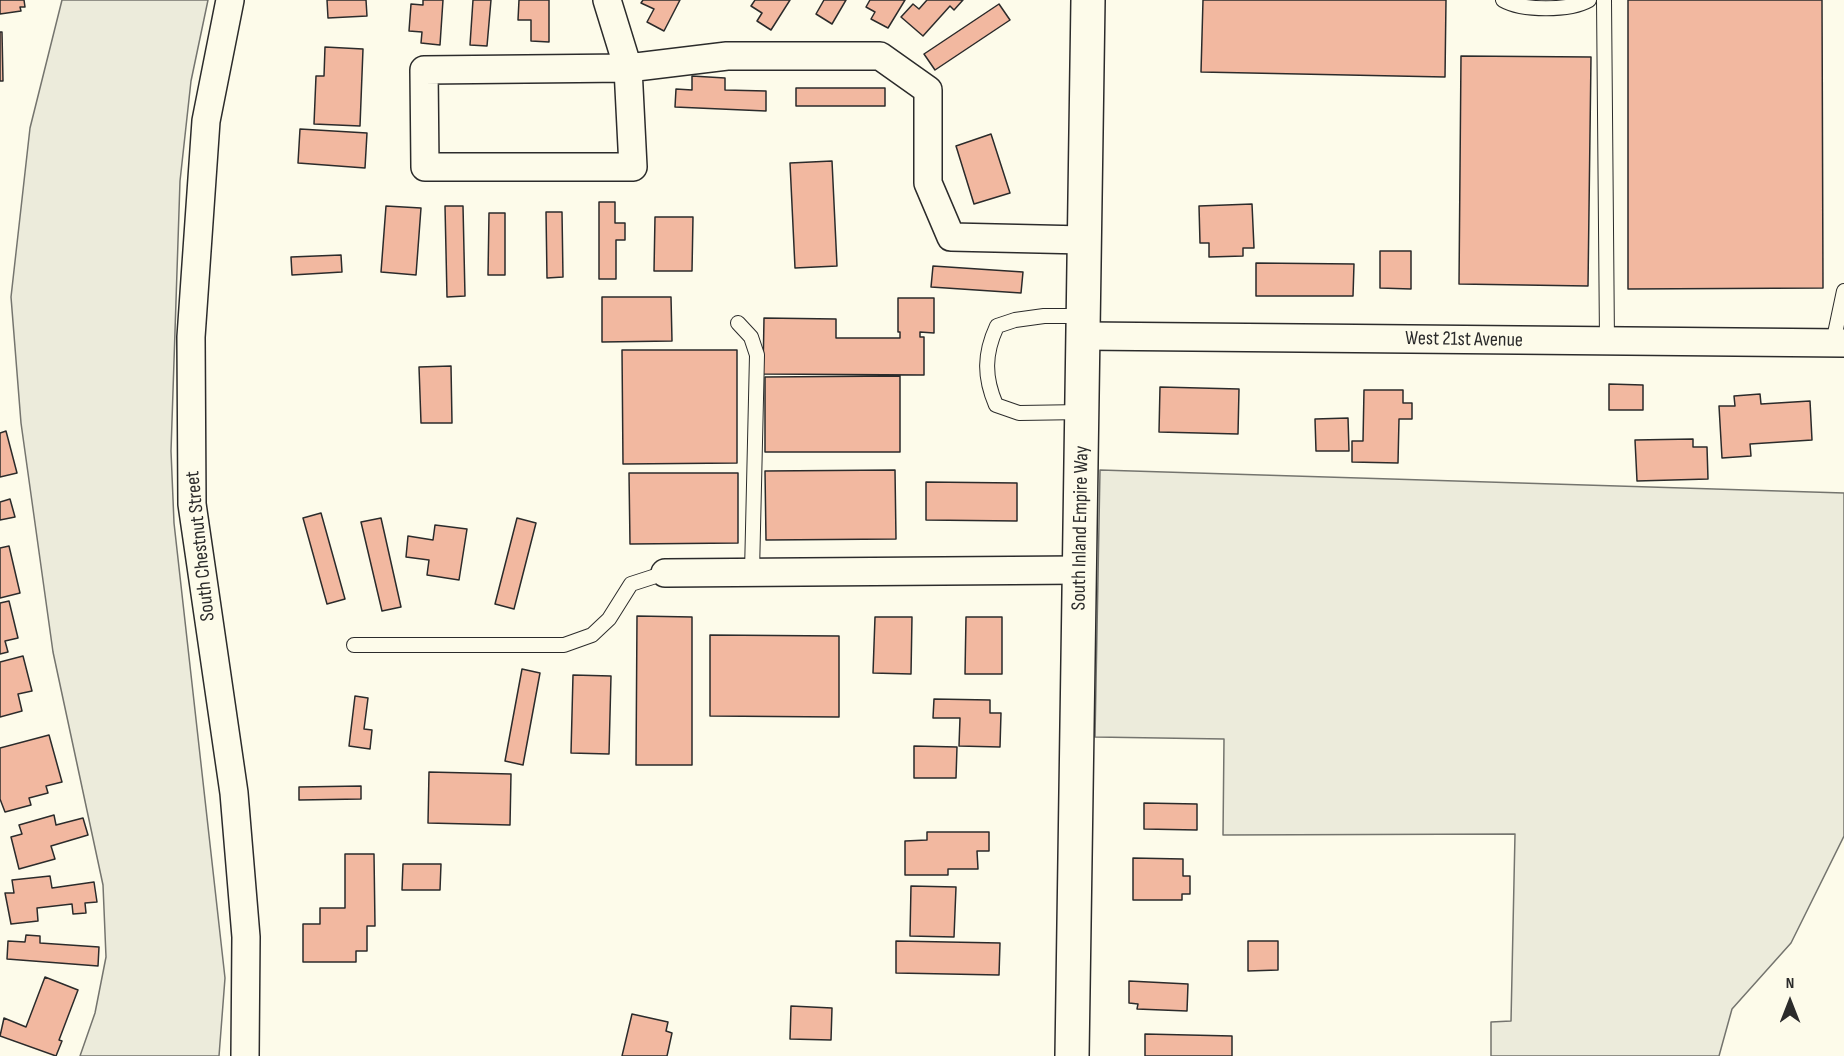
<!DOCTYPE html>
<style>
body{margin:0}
#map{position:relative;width:1844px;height:1056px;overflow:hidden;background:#fdfbea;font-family:"Sofia Sans Condensed",sans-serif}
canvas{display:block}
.north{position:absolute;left:1760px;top:972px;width:60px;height:60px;-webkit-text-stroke:4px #fdfbea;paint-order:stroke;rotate:0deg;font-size:16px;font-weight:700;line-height:24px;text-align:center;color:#2b2b2b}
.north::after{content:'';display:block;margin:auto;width:21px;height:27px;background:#2b2b2b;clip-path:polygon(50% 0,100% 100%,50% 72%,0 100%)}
</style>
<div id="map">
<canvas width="1844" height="1056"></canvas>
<div class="north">N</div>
</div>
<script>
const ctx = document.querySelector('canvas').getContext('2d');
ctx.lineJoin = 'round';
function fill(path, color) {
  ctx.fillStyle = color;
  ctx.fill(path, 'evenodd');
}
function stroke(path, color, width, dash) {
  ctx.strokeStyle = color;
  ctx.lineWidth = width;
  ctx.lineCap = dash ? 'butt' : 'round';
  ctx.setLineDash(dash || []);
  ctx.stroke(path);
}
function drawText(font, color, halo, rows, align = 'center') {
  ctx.font = font + ' "Sofia Sans Condensed",sans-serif';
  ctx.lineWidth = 4.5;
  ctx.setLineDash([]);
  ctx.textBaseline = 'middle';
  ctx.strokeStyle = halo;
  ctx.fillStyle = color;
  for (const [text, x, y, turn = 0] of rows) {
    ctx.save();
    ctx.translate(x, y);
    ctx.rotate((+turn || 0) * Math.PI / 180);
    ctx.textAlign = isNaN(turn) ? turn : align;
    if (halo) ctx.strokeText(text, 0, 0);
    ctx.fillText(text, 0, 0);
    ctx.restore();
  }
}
const green = new Path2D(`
 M62 0H208L191 81 180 181 171 451 174 523 225 978 219 1056H80L95 1013 106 957 103 885 53 652 21 423 11 297 30 128Z
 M1100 470 1844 493V836L1791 943 1732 1009 1719 1056H1491V1022L1511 1021 1515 834 1223 835 1224 739 1095 737Z`);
fill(green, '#ecebdb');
stroke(green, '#74746e', 1.5);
const building = new Path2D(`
 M0 0H24L25 7H20L21 11 0 14Z
 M327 0H366L367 16 328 18Z
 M423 0H443L440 45 421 43 422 32 409 31 411 4 423 5Z
 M473 0H491L487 46 470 45Z
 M519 0H549V42L531 41V20H518Z
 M643 0H680L664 31 647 22 654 9 641 3Z
 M755 0H790L771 30 757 21 762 13 751 6Z
 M824 0H846L832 24 816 14Z
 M870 0H905L888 28 871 19 875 12 866 7Z
 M927 0H963L954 10 950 6 923 36 901 17 913 4 919 9Z
 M1203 0H1446L1445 77 1201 72Z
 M1628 0H1822L1823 288 1628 289Z
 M999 4 1010 20 935 70 924 54Z
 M0 32H2L3 81H0Z
 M325 47 363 49 360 126 314 124 316 76H324Z
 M1461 56 1591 57 1588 286 1459 284Z
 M692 76 725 78V90L766 91V111L675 107 676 89 692 90Z
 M796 88H885V106H796Z
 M300 129 367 133 365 168 298 163Z
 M991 134 1010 193 974 204 956 146Z
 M832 161 837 266 795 268 790 163Z
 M599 202H615V223H625V240H616V279H599Z
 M1252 204 1254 248H1243V256L1209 257V243H1200L1199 206Z
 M386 206 421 208 416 275 381 272Z
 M445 206H463L465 296 447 297Z
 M546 212H562L563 277 547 278Z
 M489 213H505V275H488Z
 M655 217H693L692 271H654Z
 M1380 251H1411V289L1380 288Z
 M341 255 342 272 292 275 291 257Z
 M1256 263 1354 264 1353 296H1256Z
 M933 266 1023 272 1021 293 931 287Z
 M602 297H671L672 341 602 342Z
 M898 298H934V333L920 332V337H924V375L763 374 764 318 836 319V338H900V332H898Z
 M622 350H737V463L623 464Z
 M451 366 452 423H421L419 367Z
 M900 376V452H765V377Z
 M1609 384 1643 385V410H1609Z
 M1160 387 1239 389 1238 434 1159 432Z
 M1364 390H1403V403H1412V419H1399L1398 463 1352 462V441H1363Z
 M1760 394 1761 404 1810 401 1812 440 1750 444 1751 456 1722 458 1719 406H1735L1734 396Z
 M1348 418 1349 451H1316L1315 419Z
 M6 431 17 473 0 477V433Z
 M1693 439V447H1707L1708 479 1637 481 1635 440Z
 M895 470 896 539 766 540 765 471Z
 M629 473H738V543L630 544Z
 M926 482 1017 483V521L926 520Z
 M10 499 15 517 0 520V502Z
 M321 513 345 599 327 604 303 518Z
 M381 518 401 607 382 611 361 522Z
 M517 518 536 523 514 609 495 604Z
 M435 525 467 529 459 580 427 575 429 560 406 557 408 536 433 540Z
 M9 546 20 593 0 598V548Z
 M9 601 18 638 5 641 8 652 0 654V603Z
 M637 616 692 617V765H636Z
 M875 617H912L911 674 873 673Z
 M966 617H1002V674H965Z
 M710 635 839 636V717L710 716Z
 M23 656 32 691 18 694 22 711 0 717V662Z
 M522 669 540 673 523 765 505 761Z
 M573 675 611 676 609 754 571 753Z
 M355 696 368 698 364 729 372 730 370 749 349 746Z
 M934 699 990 700V713H1001L1000 747 959 746 960 718H933Z
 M49 735 62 782 46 786 48 793 29 798 31 805 5 812 0 799V748Z
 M914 746 957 747 956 778H914Z
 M429 772 511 774 510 825 428 823Z
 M361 786V799L299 800V787Z
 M1144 803 1197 804V830L1144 829Z
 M54 815 56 825 83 818 88 835 51 846 55 859 19 869 11 837 22 834 19 825Z
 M927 832H989V851H977L978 869H948V875H905V841L927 840Z
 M345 854H374L375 926H367V951H356V962H303V924H320V908H345Z
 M1133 858 1183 859V876H1190V894H1182V900H1133Z
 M403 864H441L440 890H402Z
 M50 876 52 888 94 882 97 902 85 903 86 913 73 914 72 904 37 908 38 921 11 924 5 893H14L12 880Z
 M911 886 956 887 954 937 910 936Z
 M26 935 40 936V943L99 947 98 966 7 959 8 941 25 942Z
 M896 941 1000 943 999 975 896 973Z
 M1248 941H1278V970L1248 971Z
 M45 977 78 990 59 1040 62 1041 56 1056 0 1036 4 1018 26 1027Z
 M1129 981 1188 984 1187 1011 1137 1009 1138 1004 1129 1003Z
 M791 1006 832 1008 831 1040 790 1039Z
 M632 1014 668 1022 666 1031 672 1033 667 1056H622Z
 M1145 1034 1232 1036V1056H1145Z`);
fill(building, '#f2b8a0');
stroke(building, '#2b2b2b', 1.5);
const lane = new Path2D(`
 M1503 0C1522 11 1570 11 1589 0
 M1604 0 1607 341
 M738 323 751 337 757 355 752 572
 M1833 343 1844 291
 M1083 412 1019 413 996 405C984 377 984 354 997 326L1015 320 1044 316H1084
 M354 645H564L592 635 609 619 631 584 665 573`);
const street = new Path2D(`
 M230 0 206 121 191 337 192 504 234 793 246 937 245 1056
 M607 0 628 68 633 167H425L424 70 628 68 727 56H880L928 90V183L951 237 1084 240
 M1084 336 1844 343
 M665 573 1081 570`);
const secondary = new Path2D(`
 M1072 1056 1088 0`);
stroke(lane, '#2b2b2b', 16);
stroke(street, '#2b2b2b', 30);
stroke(secondary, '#2b2b2b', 36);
stroke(lane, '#fdfbea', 14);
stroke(street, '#fdfbea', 27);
stroke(secondary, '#fdfbea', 33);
drawText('20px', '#2b2b2b', '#fdfbea', [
 ["West 21st Avenue",1464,340,1],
 ["South Inland Empire Way",1081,528,-89],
 ["South Chestnut Street",201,546,-96]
]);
</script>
